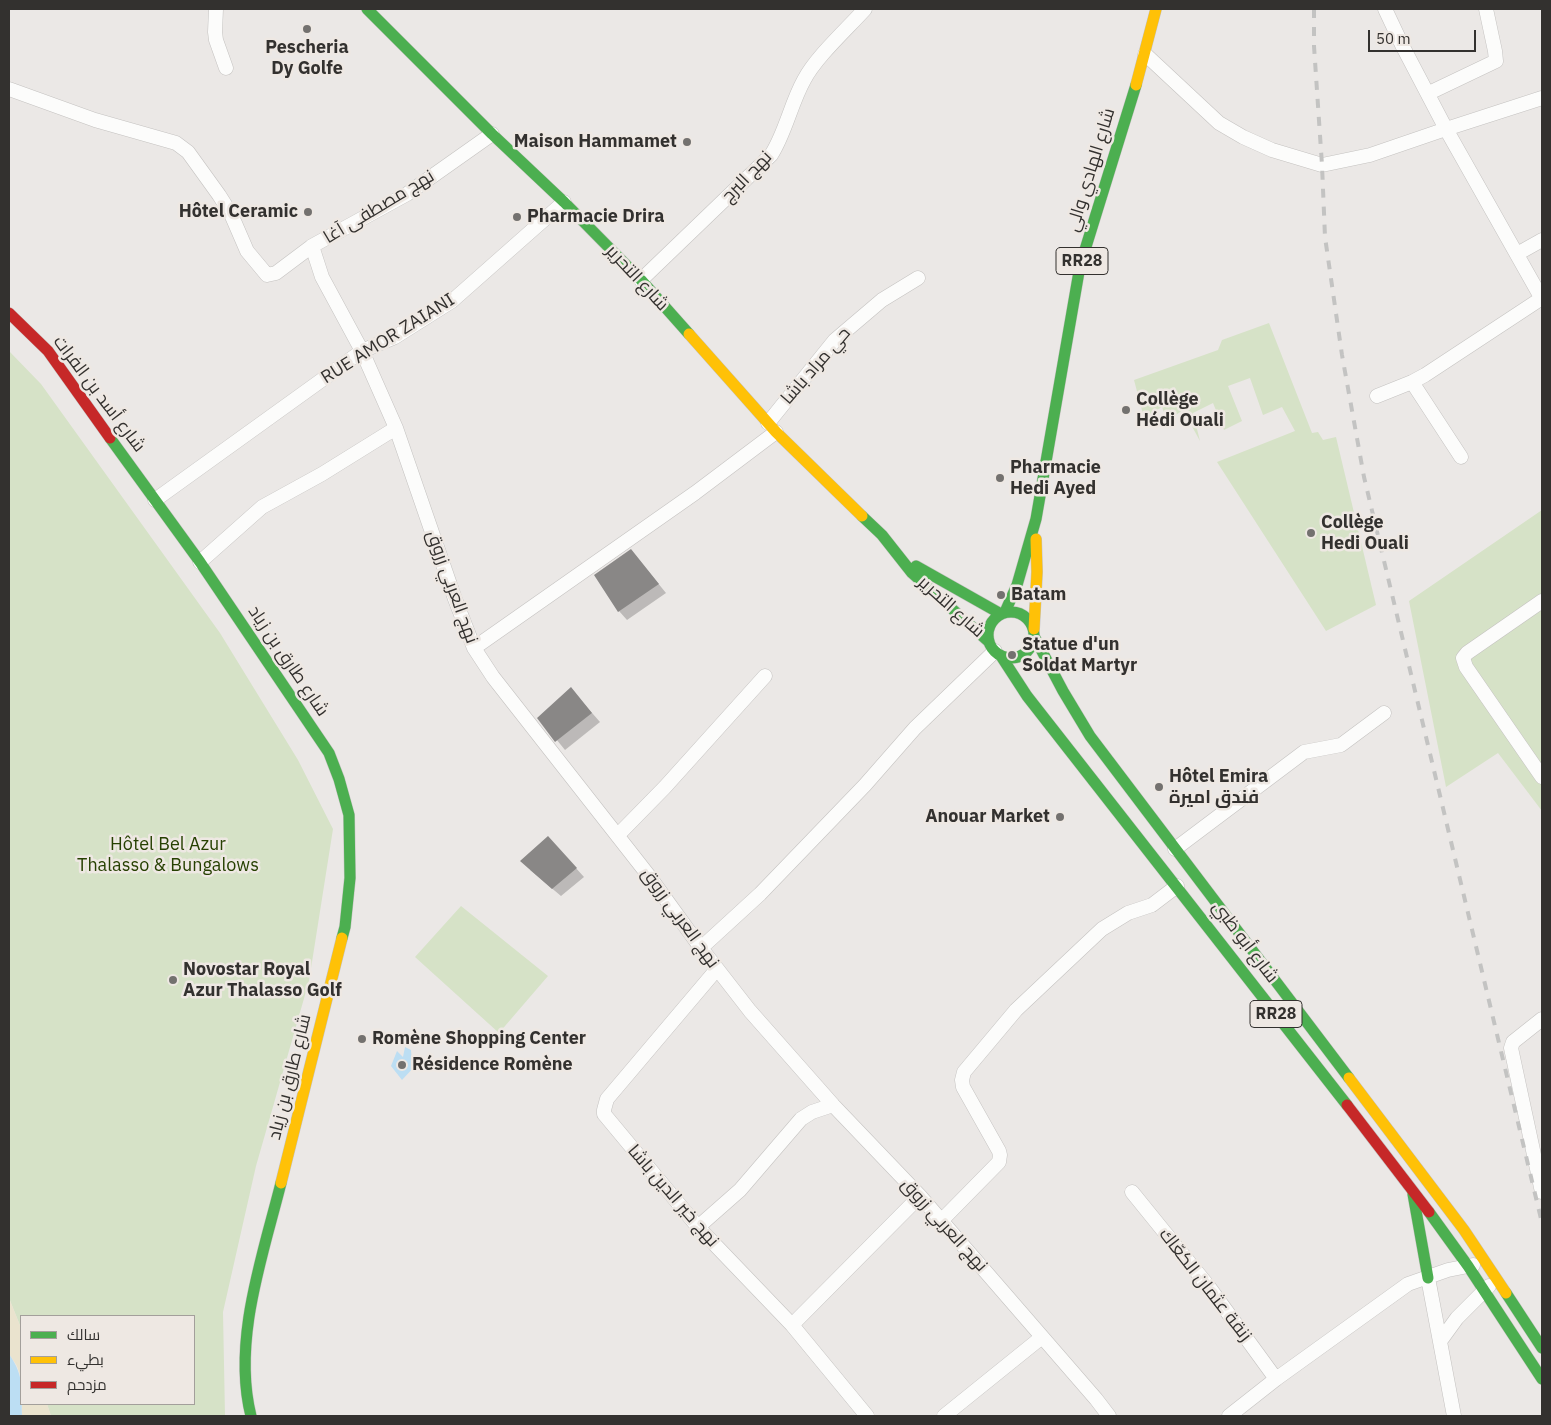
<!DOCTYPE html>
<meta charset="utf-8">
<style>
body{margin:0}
#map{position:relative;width:1551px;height:1425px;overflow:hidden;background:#ebe8e6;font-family:"IBM Plex Sans",Cairo,sans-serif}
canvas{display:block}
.frame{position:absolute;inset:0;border:10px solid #33312f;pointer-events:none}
.legend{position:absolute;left:20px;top:1315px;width:175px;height:90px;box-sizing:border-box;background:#eee8e3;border:1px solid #a39f9b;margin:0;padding:6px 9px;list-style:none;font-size:15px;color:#33312f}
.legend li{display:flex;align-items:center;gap:10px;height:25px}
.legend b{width:25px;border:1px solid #a39f9b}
.scale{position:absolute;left:1368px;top:30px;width:108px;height:22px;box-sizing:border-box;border:2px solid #33312f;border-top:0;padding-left:6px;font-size:15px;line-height:18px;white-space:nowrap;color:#33312f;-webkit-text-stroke:4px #eee8e3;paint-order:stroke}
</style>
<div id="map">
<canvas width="1551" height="1425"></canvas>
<div class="frame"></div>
<ul class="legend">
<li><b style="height:6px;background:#4caf50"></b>سالك</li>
<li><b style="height:6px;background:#ffc107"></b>بطيء</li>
<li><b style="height:6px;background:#c62828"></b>مزدحم</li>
</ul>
<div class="scale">50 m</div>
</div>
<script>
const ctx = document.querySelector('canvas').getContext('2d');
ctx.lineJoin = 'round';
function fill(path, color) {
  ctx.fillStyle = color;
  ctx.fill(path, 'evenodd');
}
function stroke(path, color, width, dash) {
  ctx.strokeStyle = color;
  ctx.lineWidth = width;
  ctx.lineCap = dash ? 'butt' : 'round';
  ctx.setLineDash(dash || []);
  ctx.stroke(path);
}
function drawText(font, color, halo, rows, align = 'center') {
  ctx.font = font + ' "IBM Plex Sans",Cairo,sans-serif';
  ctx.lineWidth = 5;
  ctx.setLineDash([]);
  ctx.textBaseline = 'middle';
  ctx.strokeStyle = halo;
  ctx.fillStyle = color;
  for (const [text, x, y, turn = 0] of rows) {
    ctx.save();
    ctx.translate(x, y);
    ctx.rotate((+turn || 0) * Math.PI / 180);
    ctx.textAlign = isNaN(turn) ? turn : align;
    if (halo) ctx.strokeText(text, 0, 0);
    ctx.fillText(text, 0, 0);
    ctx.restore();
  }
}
fill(new Path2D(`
 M1269 323 1312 433 1318 432 1323 440 1336 437 1376 605 1326 631 1217 462 1295 431 1282 407 1263 415 1250 378 1228 386 1242 421 1224 430 1213 403 1193 413 1200 441 1183 410 1167 421 1162 407 1144 418 1134 380 1218 350 1222 340Z
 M9 351 41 384 220 633 298 760 333 829 309 981 256 1166 223 1312 225 1416H51L47 1404H194V1316H21V1328L9 1298Z
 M1542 510V811L1498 753 1446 787 1409 601Z
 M461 906 548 976 499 1033 415 957Z`), '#d6e2c7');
fill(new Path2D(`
 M9 1298 21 1328V1378L17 1366 9 1354Z
 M22 1404H47L51 1416H22Z`), '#eae3ce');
fill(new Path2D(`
 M405 1047 411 1050 412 1063 415 1066 402 1080 391 1066 397 1051 403 1057Z
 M9 1354C25 1377 21 1390 22 1416H9Z`), '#bcdef3');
fill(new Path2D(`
 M631 550 666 593 627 620 619 611Z
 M571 689 600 722 565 750 539 718Z
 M556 846 584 877 561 896 530 870Z`), '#0003');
fill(new Path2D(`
 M631 549 659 584 618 612 594 575Z
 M571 687 592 713 555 742 537 718Z
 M548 836 577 868 552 889 520 861Z`), '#898786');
const street = new Path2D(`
 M216 9 215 32 216 40 226 68
 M1385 9 1402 45 1446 129 1542 299
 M1145 54 1219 123 1243 137 1272 150 1322 165 1370 155 1446 129 1542 98
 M9 89 95 120 176 143 188 152 219 195 231 214 247 251 267 275 276 273 312 246
 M1429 93 1496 61 1495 51 1486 9
 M492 134 407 194 312 246 322 277 362 351 396 428 455 599 474 648 493 677 649 876 701 948 750 1011 833 1105 920 1196 1096 1399 1109 1416
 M1517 254 1542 240
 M641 280 771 155C785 134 791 103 804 80 816 57 847 29 865 9
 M1412 382 1461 457
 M1377 396 1412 382 1425 375 1542 298
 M768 423 835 340 882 300 918 278
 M155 500 362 351 395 337 452 301 564 202
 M200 562 262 507 322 474 396 428
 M1542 601 1467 653 1463 658 1466 667 1542 777
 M474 648 695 493 776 432
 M618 835 665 787 765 676
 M1175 849 1304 752 1341 745 1384 713
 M701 948 760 894 865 785 915 728 995 651
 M717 969 607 1099 604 1110V1114L698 1227 792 1325 867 1416
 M1542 1019 1513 1042 1511 1048 1542 1192
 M1132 1192 1209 1287 1276 1379
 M941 1221 999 1162 1000 1155 999 1151 963 1087 962 1080 964 1072 1016 1010 1102 929 1128 913 1152 905 1177 886
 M698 1227 740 1190 801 1119 812 1112 833 1105
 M1428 1278 1454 1416
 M792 1325 920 1196
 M1441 1340 1457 1318 1489 1286
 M944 1416 1042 1337
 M1229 1416 1276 1379 1408 1284 1448 1270 1473 1265`);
const fast = new Path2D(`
 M367 9 492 134 564 202 641 280 689 334
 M110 438 200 562 329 753 339 779 349 815 350 878 345 927 342 938
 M862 516 882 535 912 573 989 642
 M916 566 1001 614
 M988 635a23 23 0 1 1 46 0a23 23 0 1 1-46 0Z
 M1005 612 1017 585 1036 519 1080 266 1136 85
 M1035 638 1063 691 1090 736 1349 1078
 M1001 656 1027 696 1347 1105
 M1413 1194 1428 1278
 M1429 1212 1468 1266 1542 1379
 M1506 1293 1542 1348
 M251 1416C232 1341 263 1255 281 1183`);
const slow = new Path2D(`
 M1136 85 1156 9
 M689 334 776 432 862 516
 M1034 629 1037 572 1036 539
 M1349 1078 1464 1230 1506 1293
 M281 1183 342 938`);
const jam = new Path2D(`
 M9 313 48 351 110 438
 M1347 1105 1429 1212`);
stroke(street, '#c4c2c0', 15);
stroke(fast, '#c4c2c0', 12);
stroke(slow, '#c4c2c0', 12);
stroke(jam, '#c4c2c0', 12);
stroke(street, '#fcfcfb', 14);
stroke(fast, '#4caf50', 11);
stroke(slow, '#ffc107', 11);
stroke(jam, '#c62828', 11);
stroke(new Path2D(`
 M1314 9V46L1322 165 1325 237 1342 355 1364 477 1542 1223`), '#c3c3c2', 4, [9, 9]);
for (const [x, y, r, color] of [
 [307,29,5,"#73716f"],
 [687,142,5,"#73716f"],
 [308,212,5,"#73716f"],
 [517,217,5,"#73716f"],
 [1126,410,5,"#73716f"],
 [1000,478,5,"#73716f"],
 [1311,533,5,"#73716f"],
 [1001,595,5,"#73716f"],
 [1012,655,5,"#73716f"],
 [1159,787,5,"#73716f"],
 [1060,817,5,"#73716f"],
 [173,980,5,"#73716f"],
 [362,1039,5,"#73716f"],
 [402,1065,5,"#73716f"]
]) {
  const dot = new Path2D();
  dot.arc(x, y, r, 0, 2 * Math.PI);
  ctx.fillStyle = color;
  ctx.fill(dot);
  stroke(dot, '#eee8e3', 2);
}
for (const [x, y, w] of [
 [1082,261,52],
 [1276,1014,52]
]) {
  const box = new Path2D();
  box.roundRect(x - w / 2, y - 13.5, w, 27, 4);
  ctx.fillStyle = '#eee8e3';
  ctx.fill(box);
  stroke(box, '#33312f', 1);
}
drawText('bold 16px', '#33312f', null, [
 ["RR28",1082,261],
 ["RR28",1276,1014]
]);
drawText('bold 18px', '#33312f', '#eee8e3', [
 ["Pescheria",307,48,"center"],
 ["Dy Golfe",307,69,"center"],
 ["Maison Hammamet",677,142,"right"],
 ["Hôtel Ceramic",298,212,"right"],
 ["Pharmacie Drira",527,217],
 ["Collège",1136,400],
 ["Hédi Ouali",1136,421],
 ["Pharmacie",1010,468],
 ["Hedi Ayed",1010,489],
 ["Collège",1321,523],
 ["Hedi Ouali",1321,544],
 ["Batam",1011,595],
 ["Statue d'un",1022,645],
 ["Soldat Martyr",1022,666],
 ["Hôtel Emira",1169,777],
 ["فندق اميرة",1169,798],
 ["Anouar Market",1050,817,"right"],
 ["Novostar Royal",183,970],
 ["Azur Thalasso Golf",183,991],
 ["Romène Shopping Center",372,1039],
 ["Résidence Romène",412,1065]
], 'left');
drawText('18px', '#33312f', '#eee8e3', [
 ["شارع الهادي والي",1091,170,-73],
 ["نهج البرج",747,177,-46],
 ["نهج مصطفى آغا",379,207,-31],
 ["شارع التحرير",637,278,47],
 ["RUE AMOR ZAIANI",388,339,-32],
 ["حي مراد باشا",816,366,-49],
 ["شارع أسد بن الفرات",99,394,53],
 ["نهج العربي زروق",452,587,70],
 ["شارع التحرير",951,607,42],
 ["شارع طارق بن زياد",288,661,56],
 ["نهج العربي زروق",680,918,54],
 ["شارع أبو ظبي",1245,942,53],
 ["شارع طارق بن زياد",290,1077,-76],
 ["نهج خير الدين باشا",673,1196,49],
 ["نهج العربي زروق",944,1225,48],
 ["زنقة عثمان الكعّاك",1205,1285,52]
]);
drawText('18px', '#264001', '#eee8e3', [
 ["Hôtel Bel Azur",168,845],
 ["Thalasso & Bungalows",168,866]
]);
</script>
